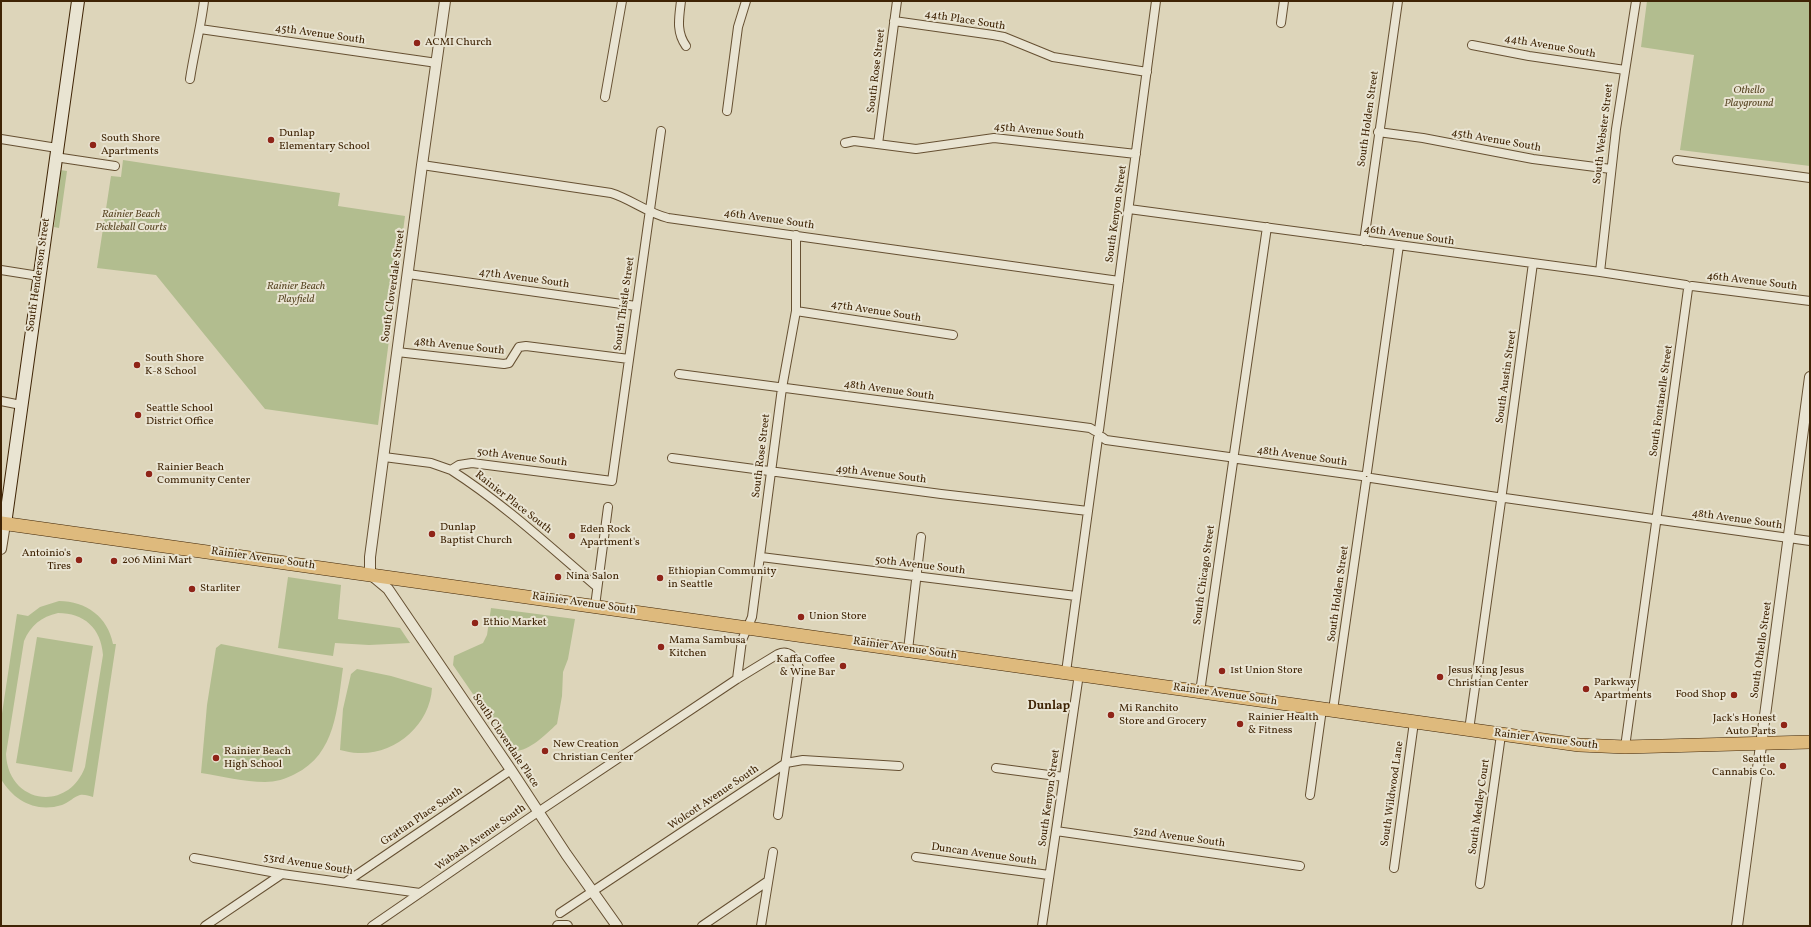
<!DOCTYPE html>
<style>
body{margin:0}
#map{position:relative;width:1811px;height:927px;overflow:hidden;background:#ddd5ba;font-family:Vollkorn,serif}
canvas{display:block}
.frame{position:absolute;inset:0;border:2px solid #3f2405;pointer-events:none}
</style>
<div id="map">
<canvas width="1811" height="927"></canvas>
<div class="frame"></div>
</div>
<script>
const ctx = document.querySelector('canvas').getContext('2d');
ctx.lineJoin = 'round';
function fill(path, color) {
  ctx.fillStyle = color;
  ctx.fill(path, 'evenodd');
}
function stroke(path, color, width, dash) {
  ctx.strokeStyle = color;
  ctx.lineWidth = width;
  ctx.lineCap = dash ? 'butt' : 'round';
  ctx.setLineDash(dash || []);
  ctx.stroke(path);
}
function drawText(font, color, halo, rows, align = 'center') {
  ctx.font = font + ' Vollkorn,serif';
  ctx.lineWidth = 4;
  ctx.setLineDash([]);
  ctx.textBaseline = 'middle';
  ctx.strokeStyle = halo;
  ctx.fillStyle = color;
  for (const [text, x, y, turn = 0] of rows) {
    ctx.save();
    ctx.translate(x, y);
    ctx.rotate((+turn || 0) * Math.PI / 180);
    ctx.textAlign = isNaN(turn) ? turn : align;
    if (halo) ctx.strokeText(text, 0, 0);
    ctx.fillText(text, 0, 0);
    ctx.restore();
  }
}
fill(new Path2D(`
 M1647 1H1810V166L1680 150 1694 55 1641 47Z
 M123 160 340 193 338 206 405 216 378 425 265 409 156 275 97 268 111 176 121 177Z
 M60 170 67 171 59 228 54 227 60 179Z
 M288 577 341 585 338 619 400 628 410 643 369 645 335 643 333 656 278 648Z
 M59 601C86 601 108 617 113 644H116L93 797C89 796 84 794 80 795 75 796 68 803 62 805 36 813 14 801 1 779V720L17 614 28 616 40 607ZM58 613C84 613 101 628 103 655L85 767C68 813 8 804 6 754L24 641C31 625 41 617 58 613Z
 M491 608 575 619 568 659 563 672 562 696 557 724C546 734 528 753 512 751L453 665 454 656 483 643 487 635Z
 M37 637 93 646 72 772 16 763Z
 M221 644 343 668C337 708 336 754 295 774 286 779 275 782 265 782 244 782 222 776 201 773L207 705 216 648Z
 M357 669 391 676 432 688C430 725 395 755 358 753 352 753 346 751 340 750L343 709 351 674Z`), '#b2bd8f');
const minor = new Path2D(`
 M681 1C679 18 676 32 686 46
 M894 21 993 35 1004 37 1053 57 1147 72
 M1281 23 1284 1
 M200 29 437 63
 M1472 45 1529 56 1625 70
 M190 79C194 52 201 27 204 1
 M605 97 622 1
 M727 111 738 27 746 1
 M1378 132 1423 138 1533 159 1611 169
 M1 139 57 148
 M845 143 854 141 916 149 994 138 1136 154
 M878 144 897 1
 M55 157 115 166
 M1677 160 1810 178
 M422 165 611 193C631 199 647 213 668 218L1119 281
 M1129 209 1600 272 1686 285
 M1364 241 1398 1
 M1 270 39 276
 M1600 272 1616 129 1636 1
 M408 274 636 306
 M1692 286 1810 301
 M796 311 953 335
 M397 352 504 364 509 363 519 347 526 346 629 359
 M679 374 1090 428 1095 431
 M1 401 21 405
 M1099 430 1156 1
 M1102 437 1106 440 1229 457
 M1234 454 1267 227
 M384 457 431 463 451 470 459 465 472 463 612 481 661 131
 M672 458 941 494 1088 511
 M1238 459 1362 476
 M451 470C504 504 549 546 597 587
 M1367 472 1399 245
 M1371 478 1497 497
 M1502 493 1533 263
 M1505 498 1653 519
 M1657 515 1688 289
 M1661 520 1810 541
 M761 557 1076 596
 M595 606 608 507
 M908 650 921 537
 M1066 672 1098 438
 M737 679 742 640 752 617 782 388 796 311V235
 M1200 692 1233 462
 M1333 710 1366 481
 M1469 730 1501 501
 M1625 747 1656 523
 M996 768 1064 777
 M1310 795 1322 709
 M1056 831 1300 866
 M916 857 1049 875
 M194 858 282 874 420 893
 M1394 868 1414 722
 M346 882 511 770
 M1480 884 1501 735
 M560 913 786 763 803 760 899 766
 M205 926 282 874
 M372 926 538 812 737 679 778 654C788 649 796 657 799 668L778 815
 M702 926 768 881
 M761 926 773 852
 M1042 926 1079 674`);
const tertiary = new Path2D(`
 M445 1 422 165 370 557V574L388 589 511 770 566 854 617 926
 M1 549 5 524
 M558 926H567
 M1737 926 1810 377`);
const secondary = new Path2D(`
 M5 524 78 1`);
const primary = new Path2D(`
 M1 523 1579 745 1625 747 1810 742`);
stroke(minor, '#665032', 10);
stroke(tertiary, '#665032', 12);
stroke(secondary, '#3f2405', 14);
stroke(primary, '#3f2405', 14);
stroke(minor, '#e9e4d2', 8);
stroke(tertiary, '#e9e4d2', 10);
stroke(secondary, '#e9e4d2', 12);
stroke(primary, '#deba7d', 13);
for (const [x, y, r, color] of [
 [417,43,4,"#8f2418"],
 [271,140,4,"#8f2418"],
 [93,145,4,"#8f2418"],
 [137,365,4,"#8f2418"],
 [138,415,4,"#8f2418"],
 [149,474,4,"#8f2418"],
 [432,534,4,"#8f2418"],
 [572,536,4,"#8f2418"],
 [79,560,4,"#8f2418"],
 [114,561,4,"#8f2418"],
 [558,577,4,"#8f2418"],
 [660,578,4,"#8f2418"],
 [192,589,4,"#8f2418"],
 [801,617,4,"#8f2418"],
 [475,623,4,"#8f2418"],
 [661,647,4,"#8f2418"],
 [843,666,4,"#8f2418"],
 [1222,671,4,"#8f2418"],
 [1440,677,4,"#8f2418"],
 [1586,689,4,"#8f2418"],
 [1734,695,4,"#8f2418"],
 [1111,715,4,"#8f2418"],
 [1240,724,4,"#8f2418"],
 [1784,725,4,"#8f2418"],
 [545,751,4,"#8f2418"],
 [216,758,4,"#8f2418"],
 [1783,766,4,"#8f2418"]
]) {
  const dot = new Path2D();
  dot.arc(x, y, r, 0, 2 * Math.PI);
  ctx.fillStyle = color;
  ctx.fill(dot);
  stroke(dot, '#e9e4d2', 1.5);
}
drawText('11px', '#3f2405', '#e9e4d2', [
 ["44th Place South",965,21,9],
 ["45th Avenue South",320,35,8],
 ["44th Avenue South",1550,47,10],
 ["South Rose Street",877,71,-83],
 ["South Holden Street",1369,119,-82],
 ["45th Avenue South",1039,132,6],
 ["South Webster Street",1604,134,-83],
 ["45th Avenue South",1496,141,10],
 ["South Kenyon Street",1117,214,-82],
 ["46th Avenue South",769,220,8],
 ["46th Avenue South",1409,236,8],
 ["South Henderson Street",39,275,-82],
 ["47th Avenue South",524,279,8],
 ["46th Avenue South",1752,282,7],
 ["South Cloverdale Street",394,286,-82],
 ["South Thistle Street",625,304,-82],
 ["47th Avenue South",876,312,9],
 ["48th Avenue South",459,347,6],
 ["South Austin Street",1507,377,-82],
 ["48th Avenue South",889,391,8],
 ["South Fontanelle Street",1662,401,-82],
 ["South Rose Street",762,456,-83],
 ["48th Avenue South",1302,457,8],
 ["50th Avenue South",522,458,7],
 ["49th Avenue South",881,475,7],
 ["Rainier Place South",513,503,38],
 ["48th Avenue South",1737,520,8],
 ["Rainier Avenue South",263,559,8],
 ["50th Avenue South",920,566,7],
 ["South Chicago Street",1205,575,-82],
 ["South Holden Street",1339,594,-82],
 ["Rainier Avenue South",584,604,8],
 ["Rainier Avenue South",905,649,8],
 ["South Othello Street",1762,650,-82],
 ["Rainier Avenue South",1225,695,8],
 ["Rainier Avenue South",1546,740,7],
 ["South Cloverdale Place",505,741,56],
 ["South Wildwood Lane",1393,794,-82],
 ["Wolcott Avenue South",714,798,-34],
 ["South Kenyon Street",1050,798,-82],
 ["South Medley Court",1480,807,-82],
 ["Grattan Place South",422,817,-34],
 ["Wabash Avenue South",481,838,-35],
 ["52nd Avenue South",1179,838,8],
 ["Duncan Avenue South",984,855,8],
 ["53rd Avenue South",308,865,9]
]);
drawText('11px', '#3f2405', '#e9e4d2', [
 ["ACMI Church",425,43],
 ["Dunlap",279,134],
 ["Elementary School",279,147],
 ["South Shore",101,139],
 ["Apartments",101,152],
 ["South Shore",145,359],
 ["K-8 School",145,372],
 ["Seattle School",146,409],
 ["District Office",146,422],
 ["Rainier Beach",157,468],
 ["Community Center",157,481],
 ["Dunlap",440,528],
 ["Baptist Church",440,541],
 ["Eden Rock",580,530],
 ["Apartment's",580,543],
 ["Antoinio's",71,554,"right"],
 ["Tires",71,567,"right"],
 ["206 Mini Mart",122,561],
 ["Ethiopian Community",668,572],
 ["in Seattle",668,585],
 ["Nina Salon",566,577],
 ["Starliter",200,589],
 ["Union Store",809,617],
 ["Ethio Market",483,623],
 ["Mama Sambusa",669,641],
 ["Kitchen",669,654],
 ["Kaffa Coffee",835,660,"right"],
 ["& Wine Bar",835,673,"right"],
 ["1st Union Store",1230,671],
 ["Jesus King Jesus",1448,671],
 ["Christian Center",1448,684],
 ["Parkway",1594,683],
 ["Apartments",1594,696],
 ["Food Shop",1726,695,"right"],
 ["Mi Ranchito",1119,709],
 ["Store and Grocery",1119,722],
 ["Rainier Health",1248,718],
 ["& Fitness",1248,731],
 ["Jack's Honest",1776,719,"right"],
 ["Auto Parts",1776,732,"right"],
 ["New Creation",553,745],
 ["Christian Center",553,758],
 ["Rainier Beach",224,752],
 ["High School",224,765],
 ["Seattle",1775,760,"right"],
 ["Cannabis Co.",1775,773,"right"]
], 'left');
drawText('italic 11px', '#5c4a28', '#e9e4d2', [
 ["Othello",1749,91],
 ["Playground",1749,104],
 ["Rainier Beach",131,215],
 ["Pickleball Courts",131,228],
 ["Rainier Beach",296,287],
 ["Playfield",296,300]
]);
drawText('bold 12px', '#3f2405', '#e9e4d2', [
 ["Dunlap",1049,707]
]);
</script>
